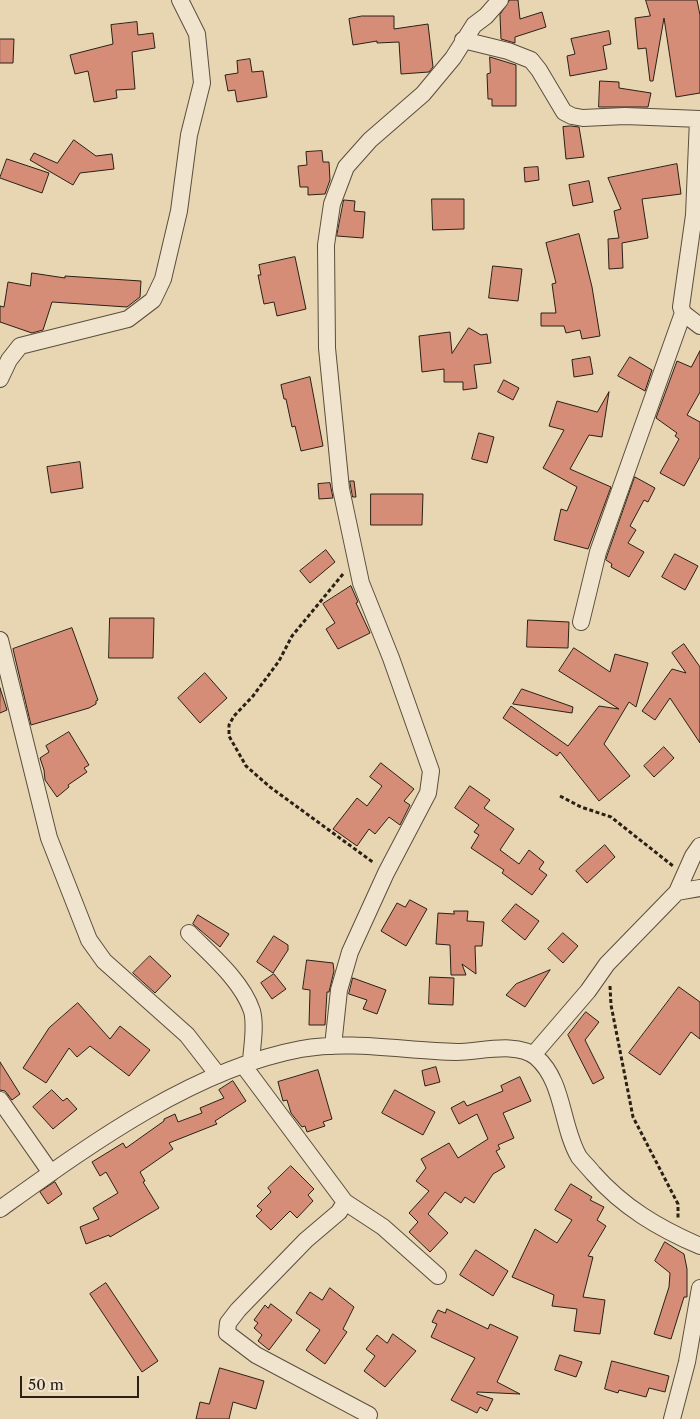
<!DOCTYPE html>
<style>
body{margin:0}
#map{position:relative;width:700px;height:1419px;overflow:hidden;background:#e8d6b3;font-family:"Libre Caslon Text",serif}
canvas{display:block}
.scale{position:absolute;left:20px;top:1376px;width:119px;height:22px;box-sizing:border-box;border:2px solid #2a2016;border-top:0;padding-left:6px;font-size:15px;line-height:18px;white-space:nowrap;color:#2a2016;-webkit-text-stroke:4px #f0e4ce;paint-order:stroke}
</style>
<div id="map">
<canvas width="700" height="1419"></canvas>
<div class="scale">50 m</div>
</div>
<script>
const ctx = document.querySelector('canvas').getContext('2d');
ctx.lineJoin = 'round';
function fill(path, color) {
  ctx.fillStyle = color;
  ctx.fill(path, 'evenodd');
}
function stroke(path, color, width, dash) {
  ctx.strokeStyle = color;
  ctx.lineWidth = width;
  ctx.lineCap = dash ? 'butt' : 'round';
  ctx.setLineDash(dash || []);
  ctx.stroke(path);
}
const building = new Path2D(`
 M510 0H518L520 19 542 12 546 27 515 37V43L501 39 500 15Z
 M646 0H697L700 15V93L676 97 664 18 653 81H650L646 48 638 49 635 18 650 16Z
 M362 16H394V29L428 24 433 67 429 72 401 74 399 42 377 43V41L353 45 349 19Z
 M137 22 138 35 153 33 155 48 132 52 135 89 116 90 117 98 94 102 88 71 75 74 70 55 113 44 111 25Z
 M609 31 611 44 603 46 607 69 570 76 567 56 575 54 571 39Z
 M0 39H14L13 63H0Z
 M490 57 516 65V106H492V99H488L487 74 490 73Z
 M250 59 252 72 263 71 267 97 237 102 235 90 228 91 225 75 238 73 237 61Z
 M600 81 619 82V88L651 93 648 107H599Z
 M571 126 579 127 584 157 566 159 563 127Z
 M74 140 96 156 112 154 114 169 80 173 73 185 30 160 34 153 57 163Z
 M322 151 323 162H329L330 180 325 194 308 195V187H300L298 166 307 165 306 152Z
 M7 159 49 173 42 193 0 178Z
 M677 164 681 194 642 199 648 238 622 243 623 268 609 269 608 239 619 238 614 211 621 209 608 178Z
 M538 167 539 180 525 182 524 168Z
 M589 181 593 202 573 206 569 185Z
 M432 199H464V229L433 230Z
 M344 200 355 201 354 211 365 212 363 238 337 236Z
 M579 234 592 287 600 336 582 339 580 330 566 333 564 326H541V313H556L552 284 556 283 546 243Z
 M295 257 306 309 277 316 274 302 264 304 258 275H261L259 265Z
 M493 266 522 269 518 301 489 298Z
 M32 273 65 278V276L141 281 140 297 127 307 52 302 43 330 32 333 0 322V306L4 307 8 282 30 286Z
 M469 328 481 335 487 334 491 363 474 365 477 388 463 390V382H444V369L422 372 419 336 450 332 452 353Z
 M700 351V392L687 415 700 422V457L684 486 660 473 679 439 675 436 677 433 656 418 677 361 691 367Z
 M590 357 593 374 574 377 572 360Z
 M630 357 652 370 645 391 618 376Z
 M310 377 323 446 301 451 295 426 292 427 286 399H284L281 385Z
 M504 380 519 388 513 400 498 392Z
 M609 392 602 437 589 435 570 469 611 487 588 549 554 540 561 509 567 511 577 487 543 468 564 430 549 426 557 401 597 412Z
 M479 433 494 437 487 463 472 459Z
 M80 462 83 488 51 493 47 467Z
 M635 477 655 488 648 502 644 500 630 526 636 530 628 543 644 552 629 577 611 567 612 564 606 560Z
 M350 481H354L356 497H353Z
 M330 483 333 498 319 499 318 484Z
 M371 494H423L422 525H371Z
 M326 550 335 562 310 583 300 571Z
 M675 554 698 566 685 590 662 577Z
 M351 586 358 602 356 603 370 633 338 649 326 629 335 623 323 604Z
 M110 618H154L153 658H109Z
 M528 620 569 622 568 648 527 647Z
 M72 628 98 700 96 701V704L89 708 31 725 13 649Z
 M684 644 700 667V743L670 698 655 720 642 711 672 669 686 673 672 653Z
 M574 648 610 672 615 654 648 663 636 707 629 702 604 744 630 776 599 801 560 752 557 756 503 718 511 706 568 746 599 706 619 709 559 671Z
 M205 673 227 698 200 723 178 698Z
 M0 688 7 710 0 713Z
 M522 689 573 707 572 713 513 704Z
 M69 732 89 765 84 768 87 772 68 785 69 787 57 797 45 780 44 770 40 758 49 752 46 746Z
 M664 747 674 758 654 777 644 766Z
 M381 763 414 789 404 801 410 805 400 825 389 817 375 834 369 829 357 846 333 829 357 798 367 806 382 786 370 777Z
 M470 786 490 800 484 808 514 829 500 850 519 864 529 850 544 862 539 869 547 875 532 895 502 873 504 870 471 848 479 835 474 832 479 825 455 808Z
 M605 845 615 857 587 883 576 871Z
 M410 900 427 909 406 946 381 931 397 903 405 907Z
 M516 904 539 921 525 940 502 921Z
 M454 911H468L467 921 484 922 482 946H475L476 974 462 964 466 975H451L450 945 436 944 438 913 454 914Z
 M198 915 229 934 220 947 193 924Z
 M563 933 578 946 563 963 548 949Z
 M274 936 288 945V950L273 973 257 962Z
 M150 956 171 976 155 993 133 973Z
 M307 960 333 963 334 971 329 992H327L325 1025H309L310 990 303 989Z
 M550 970 525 1007 506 995 516 984Z
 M274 974 286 989 272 999 261 983Z
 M430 977 454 978 453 1005 429 1004Z
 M353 978 386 990 377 1014 363 1009 367 1000 349 994Z
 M679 987 700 1002V1039L691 1032 660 1075 629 1053Z
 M78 1003 110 1039 120 1026 150 1050 129 1076 90 1046 77 1057 69 1048 46 1083 23 1068 49 1028Z
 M586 1012 599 1022 585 1040 604 1078 593 1084 568 1035Z
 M0 1062 20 1094 12 1100 5 1091 0 1090Z
 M436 1067 440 1082 425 1086 422 1071Z
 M318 1070 332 1119 323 1122 325 1126 307 1132 305 1126 302 1127 291 1113 287 1100 283 1101 278 1082Z
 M520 1077 531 1101 503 1113 514 1138 498 1145 500 1149 496 1151 505 1167 493 1174 474 1203 465 1197 461 1203 445 1192 428 1214 448 1233 430 1252 409 1232 418 1222 409 1213 429 1191 416 1181 426 1168 421 1159 449 1143 458 1158 488 1139 477 1114 459 1124 451 1108 464 1101 467 1106 503 1091 501 1086Z
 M233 1081 246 1101 215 1121 217 1124 169 1143 173 1149 140 1172 145 1181 143 1182 159 1208 110 1237 109 1235 86 1244 80 1227 99 1219 93 1208 118 1193 106 1172 100 1176 92 1162 123 1143 126 1148 164 1121V1119L175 1114 178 1122 202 1113 200 1108 224 1098 219 1090Z
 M52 1090 63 1101 67 1098 77 1109 53 1129 33 1107Z
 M395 1090 435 1112 423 1135 382 1113Z
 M291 1166 314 1189 308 1195 313 1201 297 1218 290 1211 271 1230 256 1216 262 1210 257 1206 271 1192 268 1188Z
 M55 1182 62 1194 48 1204 40 1192Z
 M571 1184 592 1197 590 1200 604 1207 597 1220 606 1226 588 1256 593 1257 583 1297 605 1300 600 1334 574 1331 577 1309 552 1306 554 1295 512 1277 535 1229 557 1243 572 1220 555 1210Z
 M665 1242 684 1254 687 1269V1297H684L671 1339 654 1334 669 1287 670 1273 655 1261Z
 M476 1250 508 1271 493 1296 460 1275Z
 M106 1283 158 1361 142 1372 90 1294Z
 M330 1288 354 1307 343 1329 347 1332 325 1364 306 1350 320 1330 296 1313 310 1292 322 1300Z
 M271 1304 292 1320 269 1350 258 1341 262 1335 254 1328 258 1323 254 1320 265 1305 268 1308Z
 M447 1309 488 1329 490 1324 518 1337 497 1382 520 1394 477 1392V1394L493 1399 487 1411 480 1407 477 1413 451 1400 475 1358 431 1337 437 1324 432 1322 438 1310 445 1313Z
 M393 1334 416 1351 385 1387 364 1371 375 1356 366 1349 377 1335 387 1343Z
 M560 1355 582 1362 576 1377 555 1370Z
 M612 1361 669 1376 665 1392 649 1388 646 1397 619 1390 618 1393 605 1389Z
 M220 1368 264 1381 256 1409 233 1402 229 1419H196L200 1402 209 1404Z`);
fill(building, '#d58d77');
stroke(building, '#2a2016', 1);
const minor = new Path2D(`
 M463 40 508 51 531 60 539 70 564 112 572 116 583 118 625 116 700 119
 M698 119 694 215 681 307 683 313 700 326
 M0 379 9 360 20 346 128 319 153 300 163 279 179 211 189 135 202 83 197 34 180 0
 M581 622 598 552 683 313
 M0 640 49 838 89 940 104 961 187 1035 218 1075
 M677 892 693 856 700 846
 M189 933C211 955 242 981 252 1011 256 1026 252 1046 251 1061
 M333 1046 339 990 350 952 386 873 428 793 431 771 391 658 361 583 341 489 327 348 326 245 332 204 346 167 370 140 423 94 453 58 474 25 486 16 500 0
 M533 1055 588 991 607 964 677 892 700 888
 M243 1065 345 1202 383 1227 438 1276
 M0 1100 51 1173
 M345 1202 339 1212 306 1240 238 1310 228 1323 227 1333 256 1355 369 1415
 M0 1209C88 1146 193 1069 301 1049 352 1040 405 1051 457 1052 479 1052 517 1041 536 1057 564 1081 561 1126 579 1157 583 1162 589 1168 593 1173 623 1207 658 1228 700 1246
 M672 1419 687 1362 700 1288`);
stroke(minor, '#5a4e3d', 18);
stroke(new Path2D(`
 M343 574 292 636 279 661 253 696 234 716 229 725V736L246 766 270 787 374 863
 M560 796 581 807 611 817 673 866
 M610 986 611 1005 633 1117 678 1204V1218`), '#2a2016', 3, [4, 2.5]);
stroke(minor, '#f0e4ce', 16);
</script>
